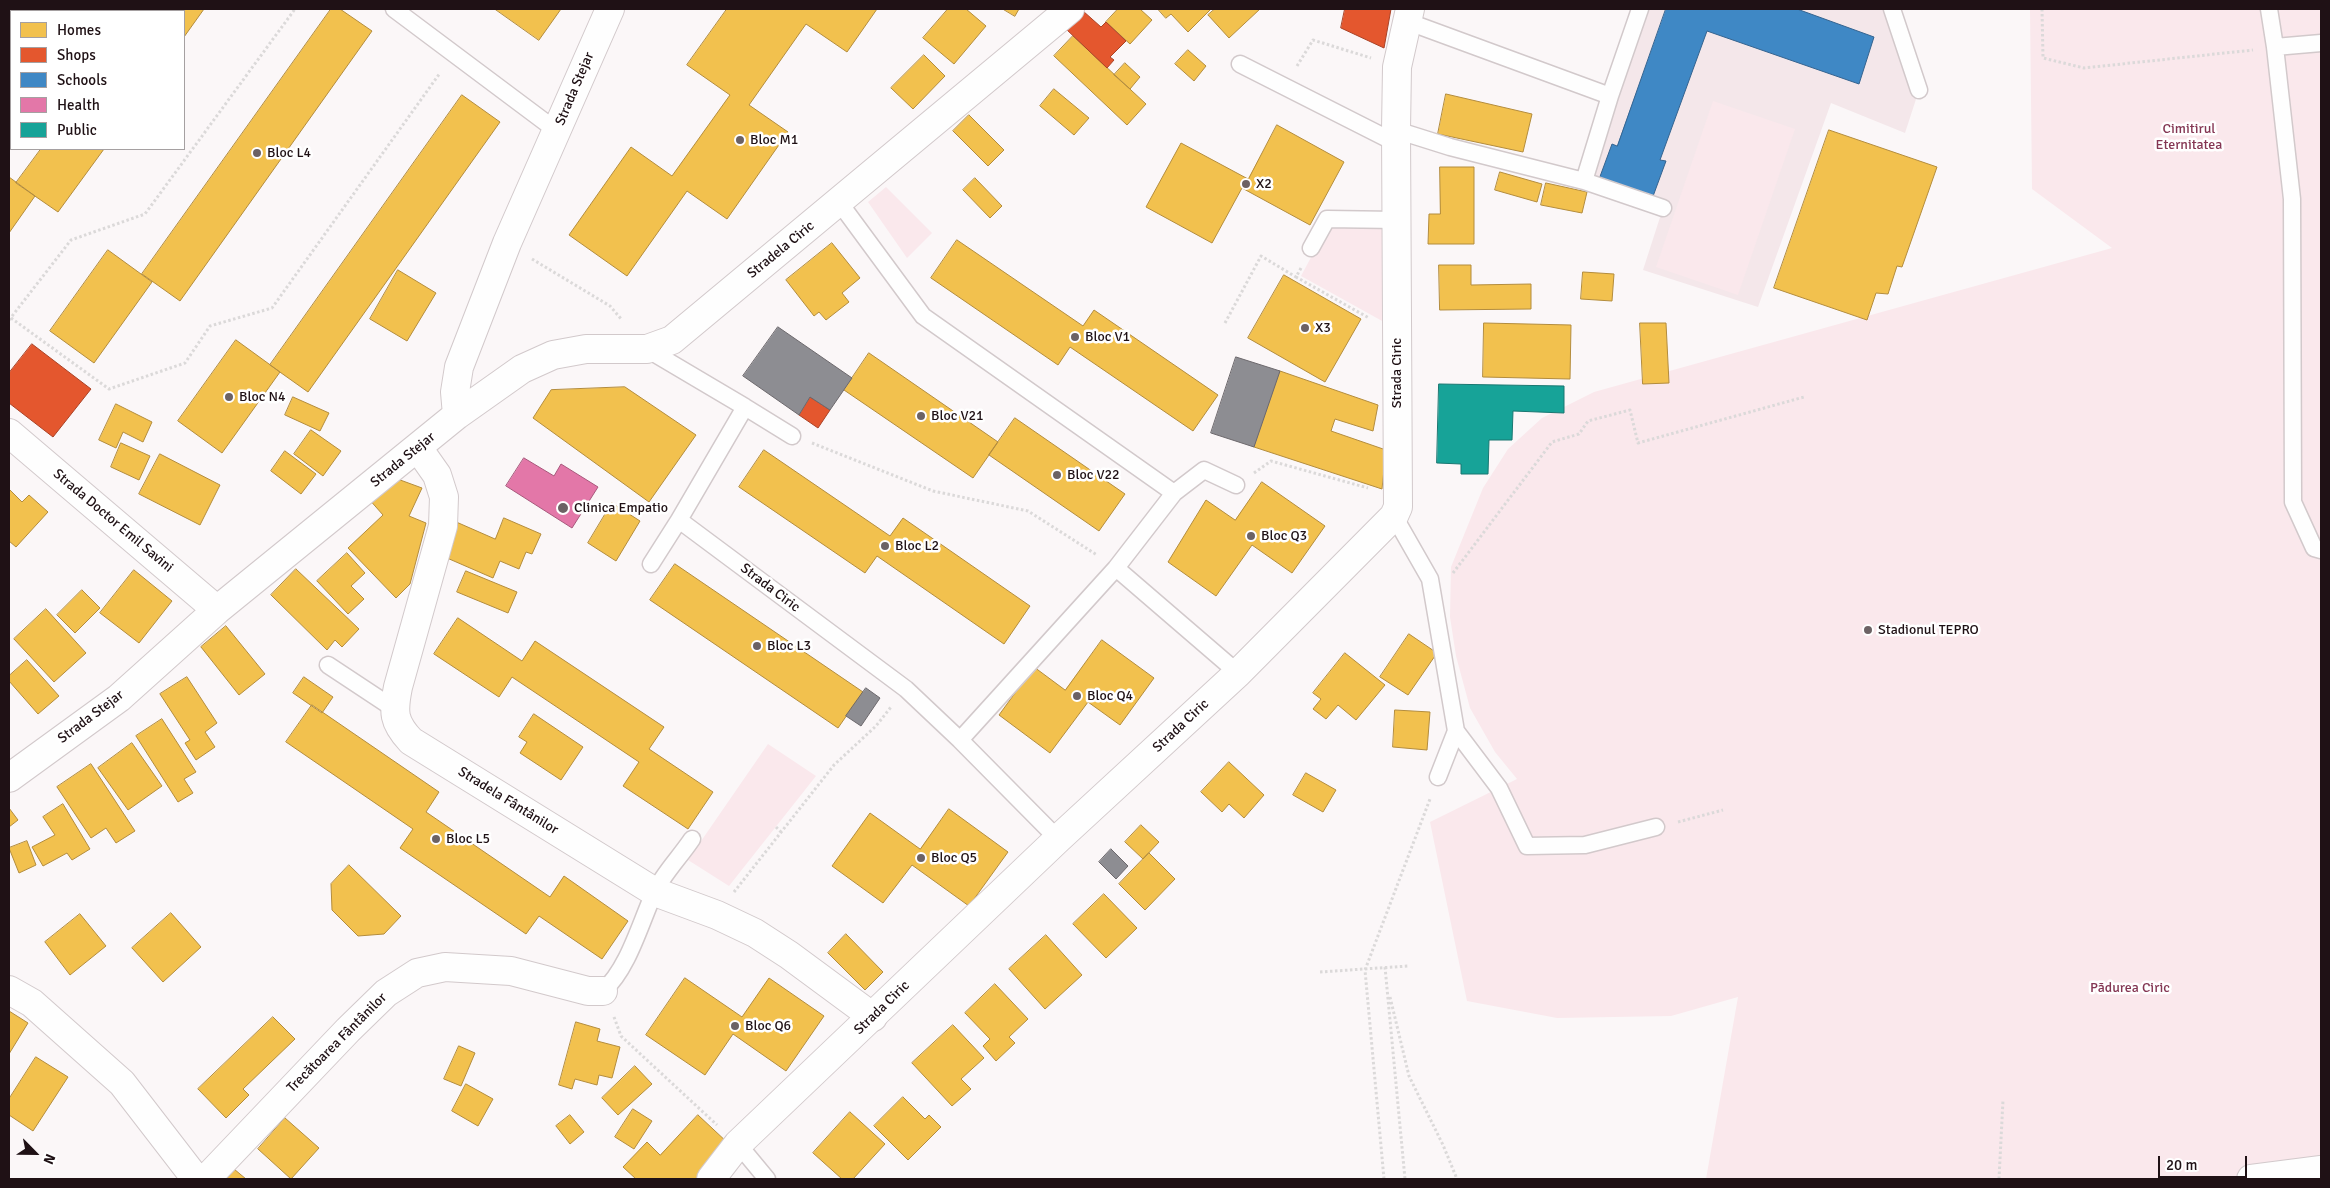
<!DOCTYPE html>
<meta charset="utf-8">
<style>
body{margin:0}
#map{position:relative;width:2330px;height:1188px;overflow:hidden;background:#fbf7f8;font-family:Signika,sans-serif}
canvas{display:block}
.frame{position:absolute;inset:0;border:10px solid #1f1115;pointer-events:none}
.legend{position:absolute;left:10px;top:10px;width:175px;height:140px;box-sizing:border-box;background:#fff;border:1px solid #a5a0a1;margin:0;padding:6px 9px;list-style:none;font-size:15px;color:#1f1115}
.legend li{display:flex;align-items:center;gap:10px;height:25px}
.legend b{width:25px;border:1px solid #a5a0a1}
.north{position:absolute;left:10px;top:1128px;width:50px;height:50px;-webkit-text-stroke:4px #fff;paint-order:stroke;rotate:113deg;font-size:14px;font-weight:700;line-height:20px;text-align:center;color:#1f1115}
.north::after{content:'';display:block;margin:auto;width:18px;height:22px;background:#1f1115;clip-path:polygon(50% 0,100% 100%,50% 72%,0 100%)}
.scale{position:absolute;left:2158px;top:1156px;width:89px;height:22px;box-sizing:border-box;border:2px solid #1f1115;border-top:0;padding-left:6px;font-size:15px;line-height:18px;white-space:nowrap;color:#1f1115;-webkit-text-stroke:4px #fff;paint-order:stroke}
</style>
<div id="map">
<canvas width="2330" height="1188"></canvas>
<div class="frame"></div>
<ul class="legend">
<li><b style="height:14px;background:#f2c14e"></b>Homes</li>
<li><b style="height:14px;background:#e4572e"></b>Shops</li>
<li><b style="height:14px;background:#3f88c5"></b>Schools</li>
<li><b style="height:14px;background:#e377a8"></b>Health</li>
<li><b style="height:14px;background:#17a398"></b>Public</li>
</ul>
<div class="north">N</div>
<div class="scale">20 m</div>
</div>
<script>
const ctx = document.querySelector('canvas').getContext('2d');
ctx.lineJoin = 'round';
function fill(path, color) {
  ctx.fillStyle = color;
  ctx.fill(path, 'evenodd');
}
function stroke(path, color, width, dash) {
  ctx.strokeStyle = color;
  ctx.lineWidth = width;
  ctx.lineCap = dash ? 'butt' : 'round';
  ctx.setLineDash(dash || []);
  ctx.stroke(path);
}
function drawText(font, color, halo, rows, align = 'center') {
  ctx.font = font + ' Signika,sans-serif';
  ctx.lineWidth = 5;
  ctx.setLineDash([]);
  ctx.textBaseline = 'middle';
  ctx.strokeStyle = halo;
  ctx.fillStyle = color;
  for (const [text, x, y, turn = 0] of rows) {
    ctx.save();
    ctx.translate(x, y);
    ctx.rotate((+turn || 0) * Math.PI / 180);
    ctx.textAlign = isNaN(turn) ? turn : align;
    if (halo) ctx.strokeText(text, 0, 0);
    ctx.fillText(text, 0, 0);
    ctx.restore();
  }
}
fill(new Path2D(`
 M1640 9H1892L1919 90 1905 133 1831 103 1758 307 1643 270 1663 208 1584 181Z`), '#f4e7ea');
fill(new Path2D(`
 M2030 9H2321V1179H1706L1738 997 1671 1016 1557 1018 1467 1001 1430 822 1517 779 1495 752 1470 708 1456 656 1450 617 1451 567 1483 488 1508 449 1542 418 1594 392 2112 248 2032 189Z
 M1713 101 1795 129 1738 295 1656 267Z
 M886 187 932 233 907 258 868 202Z
 M1330 222 1392 225 1393 327 1301 276Z
 M768 744 816 776 729 886 688 860Z`), '#fae8ec');
const homes = new Path2D(`
 M30 9H77L75 11H34Z
 M140 9H204L184 37V11H139Z
 M331 9H340L372 31 180 301 142 274Z
 M495 9H561L539 40Z
 M727 9H877L847 52 806 24 749 105 788 132 727 219 687 191 627 276 569 235 631 147 672 176 730 95 687 65Z
 M948 9H966L986 26 954 64 923 38Z
 M1003 9H1019L1015 16Z
 M1118 9H1140L1152 20 1130 44 1106 22Z
 M1158 9H1211L1188 32 1171 14 1166 18Z
 M1215 9H1260L1229 38 1208 15Z
 M1073 36 1146 104 1127 125 1054 56Z
 M1188 50 1206 66 1194 81 1175 64Z
 M924 55 945 76 913 109 891 88Z
 M1125 63 1140 77 1130 89 1114 75Z
 M1054 89 1089 118 1074 135 1040 106Z
 M1446 94 1532 114 1523 152 1438 134Z
 M462 95 500 122 308 392 270 365Z
 M969 115 1004 150 988 166 953 131Z
 M1277 125 1344 162 1310 225 1242 188 1212 243 1146 207 1181 143 1248 179Z
 M1829 130 1937 167 1902 267 1897 266 1888 294 1876 293 1867 320 1774 288Z
 M41 149H104L58 212 16 183Z
 M1440 167H1474V244H1428L1429 214H1440Z
 M1500 172 1542 184 1537 202 1495 190Z
 M9 177 35 196 9 233Z
 M975 178 1002 206 990 218 963 190Z
 M1546 183 1587 192 1582 213 1541 205Z
 M957 240 1083 326 1094 310 1218 395 1193 431 1070 347 1058 365 931 278Z
 M832 243 860 278 842 293 849 302 826 320 819 312 814 316 786 280Z
 M108 250 152 282 94 363 50 331Z
 M1439 265H1471V285L1531 284V309L1440 310Z
 M398 270 436 293 407 341 370 319Z
 M1583 272 1614 274 1612 301 1581 299Z
 M1284 275 1361 319 1325 382 1248 338Z
 M1484 323 1571 325 1570 379 1483 377Z
 M1640 323H1666L1669 383 1643 384Z
 M236 340 280 372 222 453 178 421Z
 M869 353 998 442 973 478 844 390Z
 M1280 371 1378 405 1373 431 1335 419 1331 431 1386 450 1382 489 1254 447Z
 M625 387 696 435 649 502 533 418 551 390Z
 M293 397 329 413 320 431 285 415Z
 M116 404 152 422 143 442 123 432 116 448 99 440Z
 M1015 418 1125 494 1099 531 989 455Z
 M311 430 341 451 323 476 294 454Z
 M121 443 150 456 139 480 111 467Z
 M764 450 890 536 903 518 1030 606 1004 644 877 556 865 573 739 487Z
 M285 451 316 474 301 494 271 471Z
 M160 454 220 485 200 525 139 494Z
 M392 477 422 488 409 516 426 523 410 584 396 598 348 548 383 515 368 498Z
 M1262 482 1325 526 1292 573 1252 545 1216 596 1168 562 1206 500 1235 520Z
 M9 489 22 502 29 495 48 512 16 547 9 541Z
 M612 503 640 521 616 561 588 543Z
 M504 518 541 534 532 554 526 552 519 569 500 561 493 578 447 558 453 543 446 540 454 521 495 539Z
 M347 553 365 573 351 586 364 599 348 614 317 581Z
 M675 564 863 692 838 728 650 600Z
 M296 569 359 629 342 647 335 640 327 650 271 595Z
 M134 570 172 601 139 643 100 613Z
 M466 571 517 592 508 613 457 592Z
 M82 590 100 608 75 633 57 615Z
 M46 609 86 653 54 682 14 639Z
 M458 618 522 661 535 641 664 727 649 749 713 792 688 829 623 786 639 762 512 677 499 697 434 654Z
 M226 626 265 674 239 695 201 647Z
 M1409 634 1437 653 1408 695 1380 677Z
 M1102 640 1154 678 1120 725 1088 702 1050 753 999 715 1034 667 1065 690Z
 M1345 653 1385 685 1356 720 1338 705 1326 719 1313 709 1321 699 1313 693Z
 M27 660 59 696 38 714 9 681V676Z
 M187 677 217 723 205 732 215 747 196 760 185 743 190 740 160 694Z
 M304 677 333 697 322 713 293 693Z
 M312 705 439 792 426 812 550 897 564 876 628 921 602 959 539 916 526 934 400 848 413 829 286 742Z
 M1395 710 1430 712 1427 750 1393 747Z
 M534 714 583 747 561 780 520 753 527 742 519 737Z
 M162 719 196 772 184 779 193 793 178 802 136 736Z
 M132 743 162 786 128 810 98 768Z
 M1229 762 1264 795 1244 818 1229 804 1222 812 1201 792Z
 M91 764 135 831 116 843 106 828 91 838 57 787Z
 M1306 773 1336 790 1323 812 1293 795Z
 M63 804 90 849 72 860 67 853 43 866 32 847 55 835 43 817Z
 M9 808 18 820 9 827Z
 M949 809 1008 852 969 906 912 865 883 903 832 866 870 813 920 849Z
 M1141 825 1159 842 1143 859 1125 842Z
 M27 841 36 865 19 873 9 848Z
 M1149 853 1175 879 1145 910 1119 884Z
 M349 865 401 916 384 934 358 936 332 910 331 884Z
 M1104 894 1137 928 1106 958 1073 924Z
 M171 913 201 947 163 982 132 948Z
 M80 914 106 946 70 975 45 942Z
 M846 934 883 972 865 990 828 953Z
 M1046 935 1082 975 1045 1009 1009 969Z
 M685 978 742 1017 769 978 824 1016 786 1071 733 1034 705 1075 646 1035Z
 M995 984 1028 1019 1009 1037 1015 1043 996 1061 983 1046 990 1039 965 1013Z
 M9 1011 28 1023 9 1054Z
 M273 1017 295 1039 243 1089 249 1095 226 1118 198 1089Z
 M576 1022 600 1029 597 1041 620 1047 612 1078 599 1075 597 1085 575 1079 572 1089 559 1085Z
 M953 1025 984 1058 961 1079 971 1089 952 1106 912 1063Z
 M459 1046 475 1053 461 1086 444 1079Z
 M36 1057 68 1077 33 1131 9 1115V1099Z
 M635 1066 652 1084 618 1115 602 1098Z
 M466 1084 493 1099 478 1126 452 1111Z
 M903 1097 925 1119 929 1115 941 1127 908 1160 874 1126Z
 M633 1109 652 1121 634 1149 615 1137Z
 M850 1112 885 1144 853 1179H842L813 1153Z
 M570 1115 584 1132 570 1144 556 1126Z
 M698 1115 729 1144 696 1179H636L623 1167 647 1142 660 1155Z
 M285 1118 319 1148 291 1179 258 1149Z
 M234 1169 246 1179H225Z`);
fill(homes, '#f2c14e');
stroke(homes, '#b38c3d', 1);
const shops = new Path2D(`
 M1345 9H1391L1384 48 1341 28Z
 M1083 11 1101 27 1106 22 1126 41 1110 57 1114 60 1107 68 1066 29Z
 M32 344 91 389 53 437 9 403V373Z
 M810 397 830 410 818 428 799 415Z`);
fill(shops, '#e4572e');
stroke(shops, '#a94226', 1);
const schools = new Path2D(`
 M1666 9H1797L1874 37 1859 84 1707 31 1660 160 1666 161 1652 199 1598 182 1612 144 1617 146Z`);
fill(schools, '#3f88c5');
stroke(schools, '#356490', 1);
const health = new Path2D(`
 M524 458 554 476 561 464 598 487 572 528 506 486Z`);
fill(health, '#e377a8');
stroke(health, '#a8587c', 1);
const public = new Path2D(`
 M1439 384 1564 386V413L1513 411 1512 440H1489L1488 474H1461V464L1437 463Z`);
fill(public, '#17a398');
stroke(public, '#197771', 1);
const industry = new Path2D(`
 M778 327 852 378 830 410 810 397 799 415 743 376Z
 M1236 357 1280 371 1254 447 1211 433Z
 M866 688 880 698 861 726 846 716Z
 M1111 849 1128 866 1116 879 1099 862Z`);
fill(industry, '#8d8d92');
stroke(industry, '#6c686c', 1);
const lane = new Path2D(`
 M394 9 557 131
 M1892 9 1919 90
 M2269 9 2275 47 2292 199 2293 502 2314 548 2321 550
 M1406 21 1610 96 1584 181 1663 208
 M2275 47 2321 43
 M1240 64 1396 143
 M1610 96 1640 9
 M1396 130 1450 147 1584 181
 M839 202 923 316 1174 493 1116 568 1238 673
 M1311 248 1327 219 1397 220
 M647 349 745 407 679 520 906 689 960 740 1116 568
 M745 407 792 436
 M1174 493 1204 470 1236 485
 M1394 516 1430 579 1456 731 1499 788 1527 846 1585 845 1656 827
 M651 564 679 520
 M328 665 393 708
 M960 740 1058 839
 M1438 777 1456 731
 M603 991C628 969 640 924 654 893 663 874 680 857 692 839
 M738 1144 767 1179`);
const street = new Path2D(`
 M457 415 522 369 553 355 586 349H647L672 340 1070 9
 M9 433 217 610
 M418 448 437 475 444 497 443 526 398 687C393 712 393 722 411 741L655 892 717 915 755 933 789 955 873 1017
 M9 778 119 698 217 610 457 415 455 392 459 367 507 243 610 9
 M9 990 32 1003 122 1083 196 1179
 M206 1179 348 1030 386 993 417 973 445 967 511 971 588 991H603`);
const secondary = new Path2D(`
 M711 1179 738 1144 1058 839 1238 673 1394 516 1398 507 1396 130 1397 67 1410 9
 M2251 1179 2321 1170`);
stroke(lane, '#d2c9cb', 19);
stroke(street, '#d2c9cb', 30);
stroke(secondary, '#d2c9cb', 30);
stroke(new Path2D(`
 M2042 9 2043 58 2084 68 2253 50
 M109 11 110 9
 M1297 66 1313 40 1371 58
 M9 136 11 138
 M532 259 610 306 622 320
 M1301 268 1296 277 1369 318
 M11 318 109 389 185 363 210 326 272 308 440 73
 M9 320 71 240 145 214 295 9
 M1225 323 1261 256 1296 277
 M812 443 933 491 1028 511 1097 555
 M1254 473 1271 461 1368 488
 M1453 573 1552 442 1579 434 1588 421 1630 410 1638 443 1804 397
 M1678 822 1723 810
 M776 827 781 832
 M734 892 834 765 876 726 891 707
 M1385 967 1405 1179
 M1320 972 1408 966
 M1390 997 1409 1076 1443 1145 1457 1179
 M614 1017 621 1036 717 1125
 M1384 1179 1365 970 1430 799
 M1999 1179 2003 1100`), '#dbd9d9', 3, [2.5, 2.5]);
stroke(lane, '#fefefe', 16);
stroke(street, '#fefefe', 28);
stroke(secondary, '#fefefe', 28);
for (const [x, y, r, color] of [
 [740,140,5,"#6c6264"],
 [257,153,5,"#6c6264"],
 [1246,184,5,"#6c6264"],
 [1305,328,5,"#6c6264"],
 [1075,337,5,"#6c6264"],
 [229,397,5,"#6c6264"],
 [921,416,5,"#6c6264"],
 [1057,475,5,"#6c6264"],
 [563,508,6,"#6c6264"],
 [1251,536,5,"#6c6264"],
 [885,546,5,"#6c6264"],
 [1868,630,5,"#6c6264"],
 [757,646,5,"#6c6264"],
 [1077,696,5,"#6c6264"],
 [436,839,5,"#6c6264"],
 [921,858,5,"#6c6264"],
 [735,1026,5,"#6c6264"]
]) {
  const dot = new Path2D();
  dot.arc(x, y, r, 0, 2 * Math.PI);
  ctx.fillStyle = color;
  ctx.fill(dot);
  stroke(dot, '#fff', 2);
}
drawText('14px', '#1f1115', '#fff', [
 ["Strada Stejar",575,89,-67],
 ["Stradela Ciric",781,250,-39],
 ["Strada Ciric",1397,373,-90],
 ["Strada Stejar",403,460,-39],
 ["Strada Doctor Emil Savini",113,521,40],
 ["Strada Ciric",770,588,37],
 ["Strada Stejar",91,717,-37],
 ["Strada Ciric",1181,726,-43],
 ["Stradela Fântânilor",508,801,32],
 ["Strada Ciric",882,1008,-44],
 ["Trecătoarea Fântânilor",337,1043,-45]
]);
drawText('14px', '#843653', '#fff', [
 ["Cimitirul",2189,129],
 ["Eternitatea",2189,145],
 ["Pădurea Ciric",2130,988]
]);
drawText('14px', '#1f1115', '#fff', [
 ["Bloc M1",750,140],
 ["Bloc L4",267,153],
 ["X2",1256,184],
 ["X3",1315,328],
 ["Bloc V1",1085,337],
 ["Bloc N4",239,397],
 ["Bloc V21",931,416],
 ["Bloc V22",1067,475],
 ["Clinica Empatio",574,508],
 ["Bloc Q3",1261,536],
 ["Bloc L2",895,546],
 ["Stadionul TEPRO",1878,630],
 ["Bloc L3",767,646],
 ["Bloc Q4",1087,696],
 ["Bloc L5",446,839],
 ["Bloc Q5",931,858],
 ["Bloc Q6",745,1026]
], 'left');
</script>
